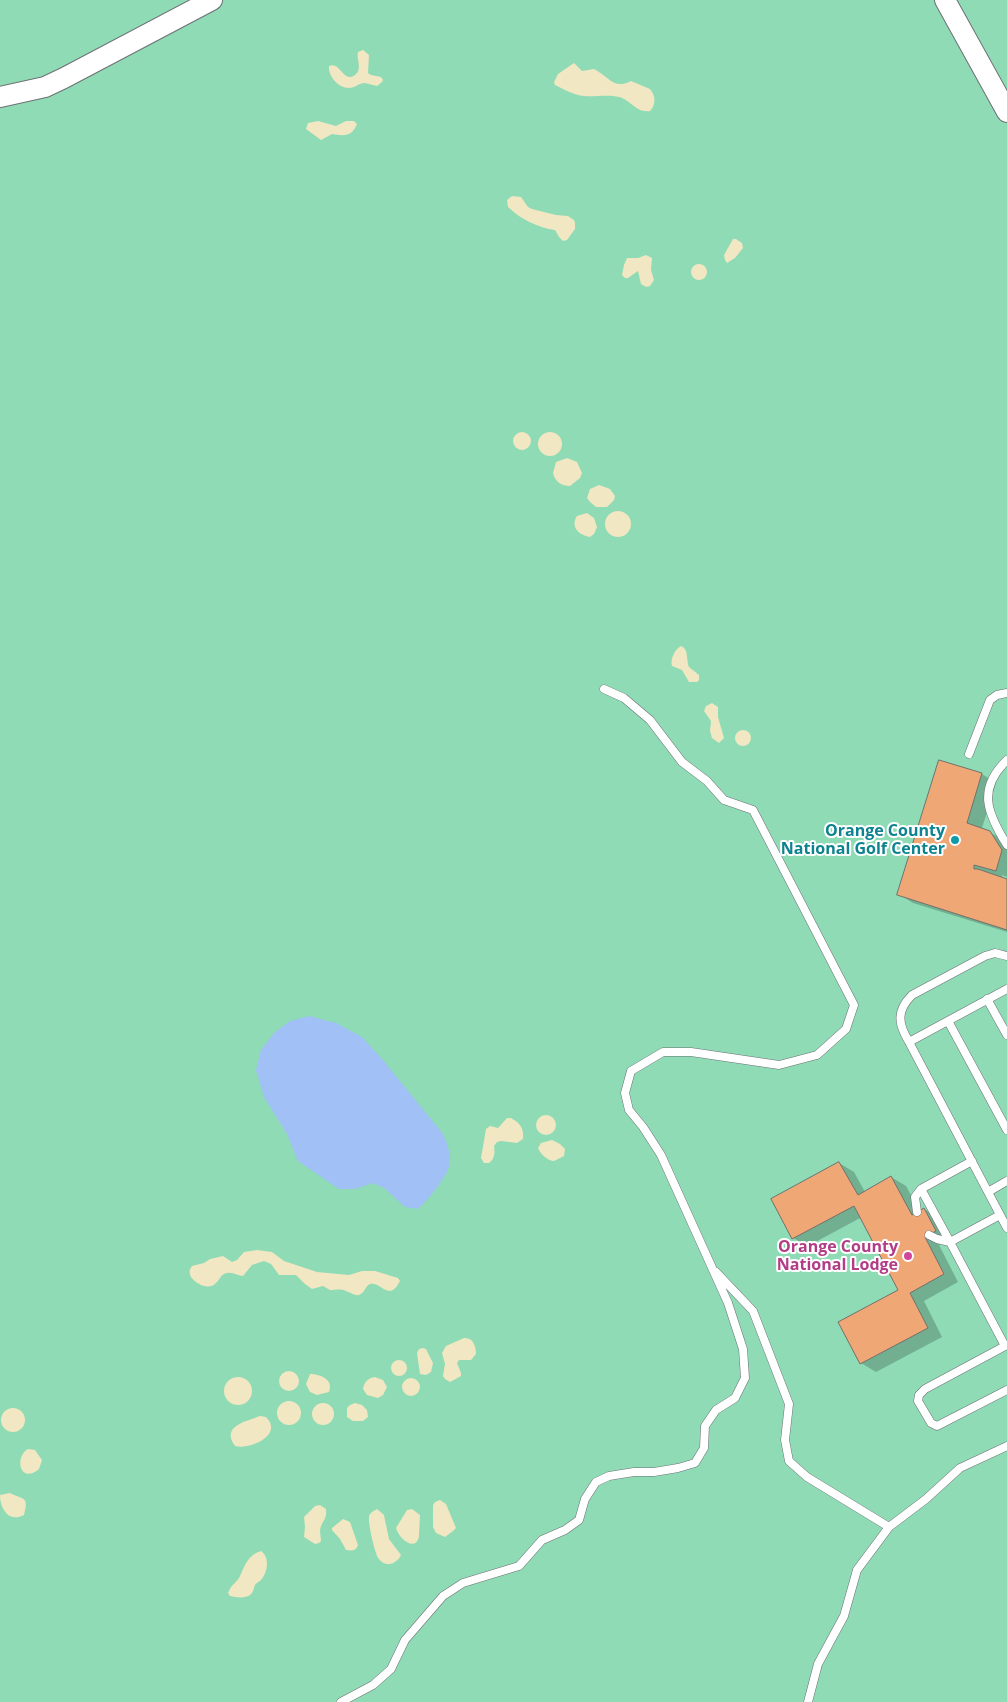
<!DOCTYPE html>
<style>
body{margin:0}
canvas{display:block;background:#eef1f6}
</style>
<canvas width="1007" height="1702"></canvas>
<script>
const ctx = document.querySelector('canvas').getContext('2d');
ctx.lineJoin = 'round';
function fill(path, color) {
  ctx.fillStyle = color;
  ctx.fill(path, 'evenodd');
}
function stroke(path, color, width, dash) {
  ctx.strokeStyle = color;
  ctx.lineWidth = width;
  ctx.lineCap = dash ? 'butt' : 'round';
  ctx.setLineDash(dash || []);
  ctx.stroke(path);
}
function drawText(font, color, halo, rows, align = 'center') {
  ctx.font = font + ' "Open Sans",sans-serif';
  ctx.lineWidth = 4;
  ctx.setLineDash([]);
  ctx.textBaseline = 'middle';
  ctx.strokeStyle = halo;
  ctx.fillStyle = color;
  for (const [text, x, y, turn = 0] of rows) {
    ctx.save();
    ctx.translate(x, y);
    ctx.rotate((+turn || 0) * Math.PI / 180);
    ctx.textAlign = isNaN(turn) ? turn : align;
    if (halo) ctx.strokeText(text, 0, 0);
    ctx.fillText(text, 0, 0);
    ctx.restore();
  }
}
fill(new Path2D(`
 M0 0H1007V1702H0Z`), '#8edbb5');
fill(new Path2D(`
 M363 50 369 55 368 73 371 75 381 77 383 80 382 82 377 86C373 85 369 84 365 83 359 83 355 88 349 88 338 88 328 76 329 66 341 61 343 84 355 75 363 69 356 59 358 52Z
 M574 63 582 71 594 69C610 77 613 90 631 81L650 89C656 96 656 105 650 111 636 113 631 100 619 97 608 94 595 97 584 96 574 95 563 89 555 85L554 82 558 74Z
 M318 121 336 126 346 121H354L357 124C352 137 343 136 332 134L321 140 306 129 308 123Z
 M512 196 521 197 528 207 532 209 556 215 568 216 574 220 575 223V229L567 240 563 241 559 237 555 230C539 228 520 219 508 207L507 200Z
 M733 239H736L742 243 743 248 735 258 727 263 725 260 724 255Z
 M646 255 652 258 651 270 654 280 650 286 646 287 641 284 638 271 628 278H625L622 275 624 265 627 258H638Z
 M691 272a8 8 0 1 1 16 0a8 8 0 1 1-16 0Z
 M538 444a12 12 0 1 1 24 0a12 12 0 1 1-24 0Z
 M513 441a9 9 0 1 1 18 0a9 9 0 1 1-18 0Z
 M567 458 577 462 582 473 580 478 570 486C562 486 555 482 553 473L556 462Z
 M599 485 610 489 615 496 614 500 607 507H596L590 502 587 498 590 489Z
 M605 524a13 13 0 1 1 26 0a13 13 0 1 1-26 0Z
 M587 513 594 518 597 527 594 534 590 537C579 535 570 527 577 516Z
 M681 646C689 649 686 660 689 667L699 675V680L697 682H689L682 670 672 666C670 659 675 649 681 646Z
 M712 703 718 707V717L724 738 719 743 712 738 710 731 711 721 704 711 706 706Z
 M735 738a8 8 0 1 1 16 0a8 8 0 1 1-16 0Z
 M536 1125a10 10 0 1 1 20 0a10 10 0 1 1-20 0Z
 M507 1118H511C520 1123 524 1128 523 1139L517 1143 501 1141 497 1142 494 1146C495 1152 495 1159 489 1163H484L481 1158 486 1129 490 1126 498 1128Z
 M552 1140 560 1144 565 1149 564 1156 554 1161C548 1161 540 1154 538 1148L541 1143Z
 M257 1250 272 1252 284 1261 317 1272 349 1275 362 1271H375L398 1278 400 1281C389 1303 381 1281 370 1284 365 1286 365 1293 359 1295 355 1296 352 1293 348 1292 341 1288 337 1290 330 1290L323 1286 312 1289 305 1284 296 1275H279L271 1264 264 1261 252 1265 243 1276C238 1276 233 1272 227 1273 221 1274 220 1279 216 1283 209 1291 196 1284 191 1277 189 1273 189 1270 192 1266L204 1263 210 1259 223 1256 232 1262 237 1260 244 1252Z
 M464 1338C473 1337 476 1346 476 1354L471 1360H459L457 1363 461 1373V1376L450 1382 445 1379 443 1376 445 1364 442 1353 446 1346Z
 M423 1348 426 1349 433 1363 431 1372 426 1375 420 1374 417 1353 419 1349Z
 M391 1368a8 8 0 1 1 16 0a8 8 0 1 1-16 0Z
 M279 1381a10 10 0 1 1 20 0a10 10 0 1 1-20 0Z
 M310 1374C321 1374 334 1380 329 1392L317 1395 310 1392 306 1384Z
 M224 1391a14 14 0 1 1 28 0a14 14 0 1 1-28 0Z
 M375 1377 383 1380 387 1387 383 1395 378 1398 367 1395 363 1389C364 1382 368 1378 375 1377Z
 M402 1387a9 9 0 1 1 18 0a9 9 0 1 1-18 0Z
 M277 1413a12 12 0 1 1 24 0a12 12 0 1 1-24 0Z
 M312 1414a11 11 0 1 1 22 0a11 11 0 1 1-22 0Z
 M355 1403 362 1405 367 1410 368 1417 363 1421H353L347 1417V1408L350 1405Z
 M1 1420a12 12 0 1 1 24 0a12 12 0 1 1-24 0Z
 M260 1416 266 1417C284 1435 250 1450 235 1446 221 1426 245 1422 260 1416Z
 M28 1449 35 1450 42 1460 39 1469C20 1485 14 1457 28 1449Z
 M10 1493C24 1500 29 1496 24 1515 9 1523 0 1509 0 1495Z
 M440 1500 446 1504 456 1528 453 1531 445 1537 436 1533 433 1527V1505L435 1502Z
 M320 1505 326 1509C327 1518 324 1519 321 1526 319 1531 321 1536 321 1541L319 1543 315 1544 304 1537 305 1527 304 1517 315 1506Z
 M377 1509 384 1515 389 1539 401 1555C397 1564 385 1568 379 1559 375 1555 368 1523 369 1517 369 1513 374 1511 377 1509Z
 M412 1509 420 1515C420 1518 419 1535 419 1537 415 1552 399 1539 396 1528L407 1510Z
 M343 1519 350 1522 358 1545C356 1551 352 1551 346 1550L340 1539 332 1530V1528Z
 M261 1551C270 1557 268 1572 261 1580 260 1581 256 1583 255 1585 253 1589 254 1592 250 1595 244 1599 236 1597 230 1596L228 1593C232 1583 237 1583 240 1576 245 1565 248 1555 261 1551Z`), '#f1e7c2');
fill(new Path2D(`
 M309 1016 336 1023 362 1037 382 1059 443 1134C447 1143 450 1151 450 1161 450 1174 428 1200 418 1209L405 1207 384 1188 373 1183 355 1189H339L298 1161 287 1134 264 1097 256 1070 261 1050 275 1032 290 1021Z`), '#a0c0f6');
fill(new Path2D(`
 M940 761 982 774 996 783 982 828 1004 840 1007 845V877L1002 875V879L1007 880V932L913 903 899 894Z
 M839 1163 854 1172 865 1192 891 1177 906 1186 920 1212 924 1209 939 1218 950 1239 939 1245 958 1282 924 1301 942 1337 876 1372 861 1363 900 1290 862 1217 808 1246 793 1238Z`), '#0003');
const building = new Path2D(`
 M939 760 982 773 967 823 990 831 1002 850 996 871 974 865V869H978L1007 879V930L897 895Z
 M839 1162 858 1195 891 1176 912 1215 924 1208 936 1231 925 1237 944 1274 910 1293 928 1328 860 1364 838 1322 898 1290 854 1206 792 1239 771 1199Z`);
fill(building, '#eea775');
stroke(building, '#75706d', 1);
const service = new Path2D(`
 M969 754 990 700 997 695 1007 693
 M1007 760C977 789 987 813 1007 845
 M1007 989 909 1042 988 1192 1007 1181
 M987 999 1007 1035
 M948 1021 1007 1130
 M909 1042C898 1024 896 1011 912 995L985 956 995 953 1007 956
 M988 1192 1007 1228
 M917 1212 915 1197 921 1189
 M1000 1215 950 1242 1005 1346 925 1389 919 1395 918 1401 931 1423 937 1426 1007 1390
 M929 1235 937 1239 950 1242
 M950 1242 921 1189 972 1161
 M716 1272 753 1311 789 1404 785 1440 789 1461 807 1477 889 1527
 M341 1702 373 1685 391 1669 405 1640 443 1596 463 1583 519 1566 542 1540 565 1530 579 1520 585 1499 596 1482 609 1476 634 1472H654L678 1468 695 1463 704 1448 705 1426 716 1410 735 1398 745 1378 743 1349 728 1303 661 1155 643 1127 629 1110 625 1093 631 1071 663 1052H691L779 1065 817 1055 846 1029 854 1005 753 810 724 800 707 781 682 762 650 720 624 698 604 689
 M808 1702 818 1664 844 1616 857 1570 889 1527 926 1499 960 1468 1007 1446`);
const tertiary = new Path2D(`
 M945 0 1007 112
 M0 97 45 87 64 78 212 0`);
stroke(service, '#6d7074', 9);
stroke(tertiary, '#6d7074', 22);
stroke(service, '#fff', 8);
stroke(tertiary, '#fff', 20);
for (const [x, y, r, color] of [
 [955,840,5,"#0f9aa8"],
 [908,1256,5,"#d1479c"]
]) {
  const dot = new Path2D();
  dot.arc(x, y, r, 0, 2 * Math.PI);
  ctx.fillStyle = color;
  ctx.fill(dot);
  stroke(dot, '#fff', 2);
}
drawText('bold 16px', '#0d838f', '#fff', [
 ["Orange County",945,831],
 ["National Golf Center",945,849]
], 'right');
drawText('bold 16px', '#b23c85', '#fff', [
 ["Orange County",898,1247],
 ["National Lodge",898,1265]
], 'right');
</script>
